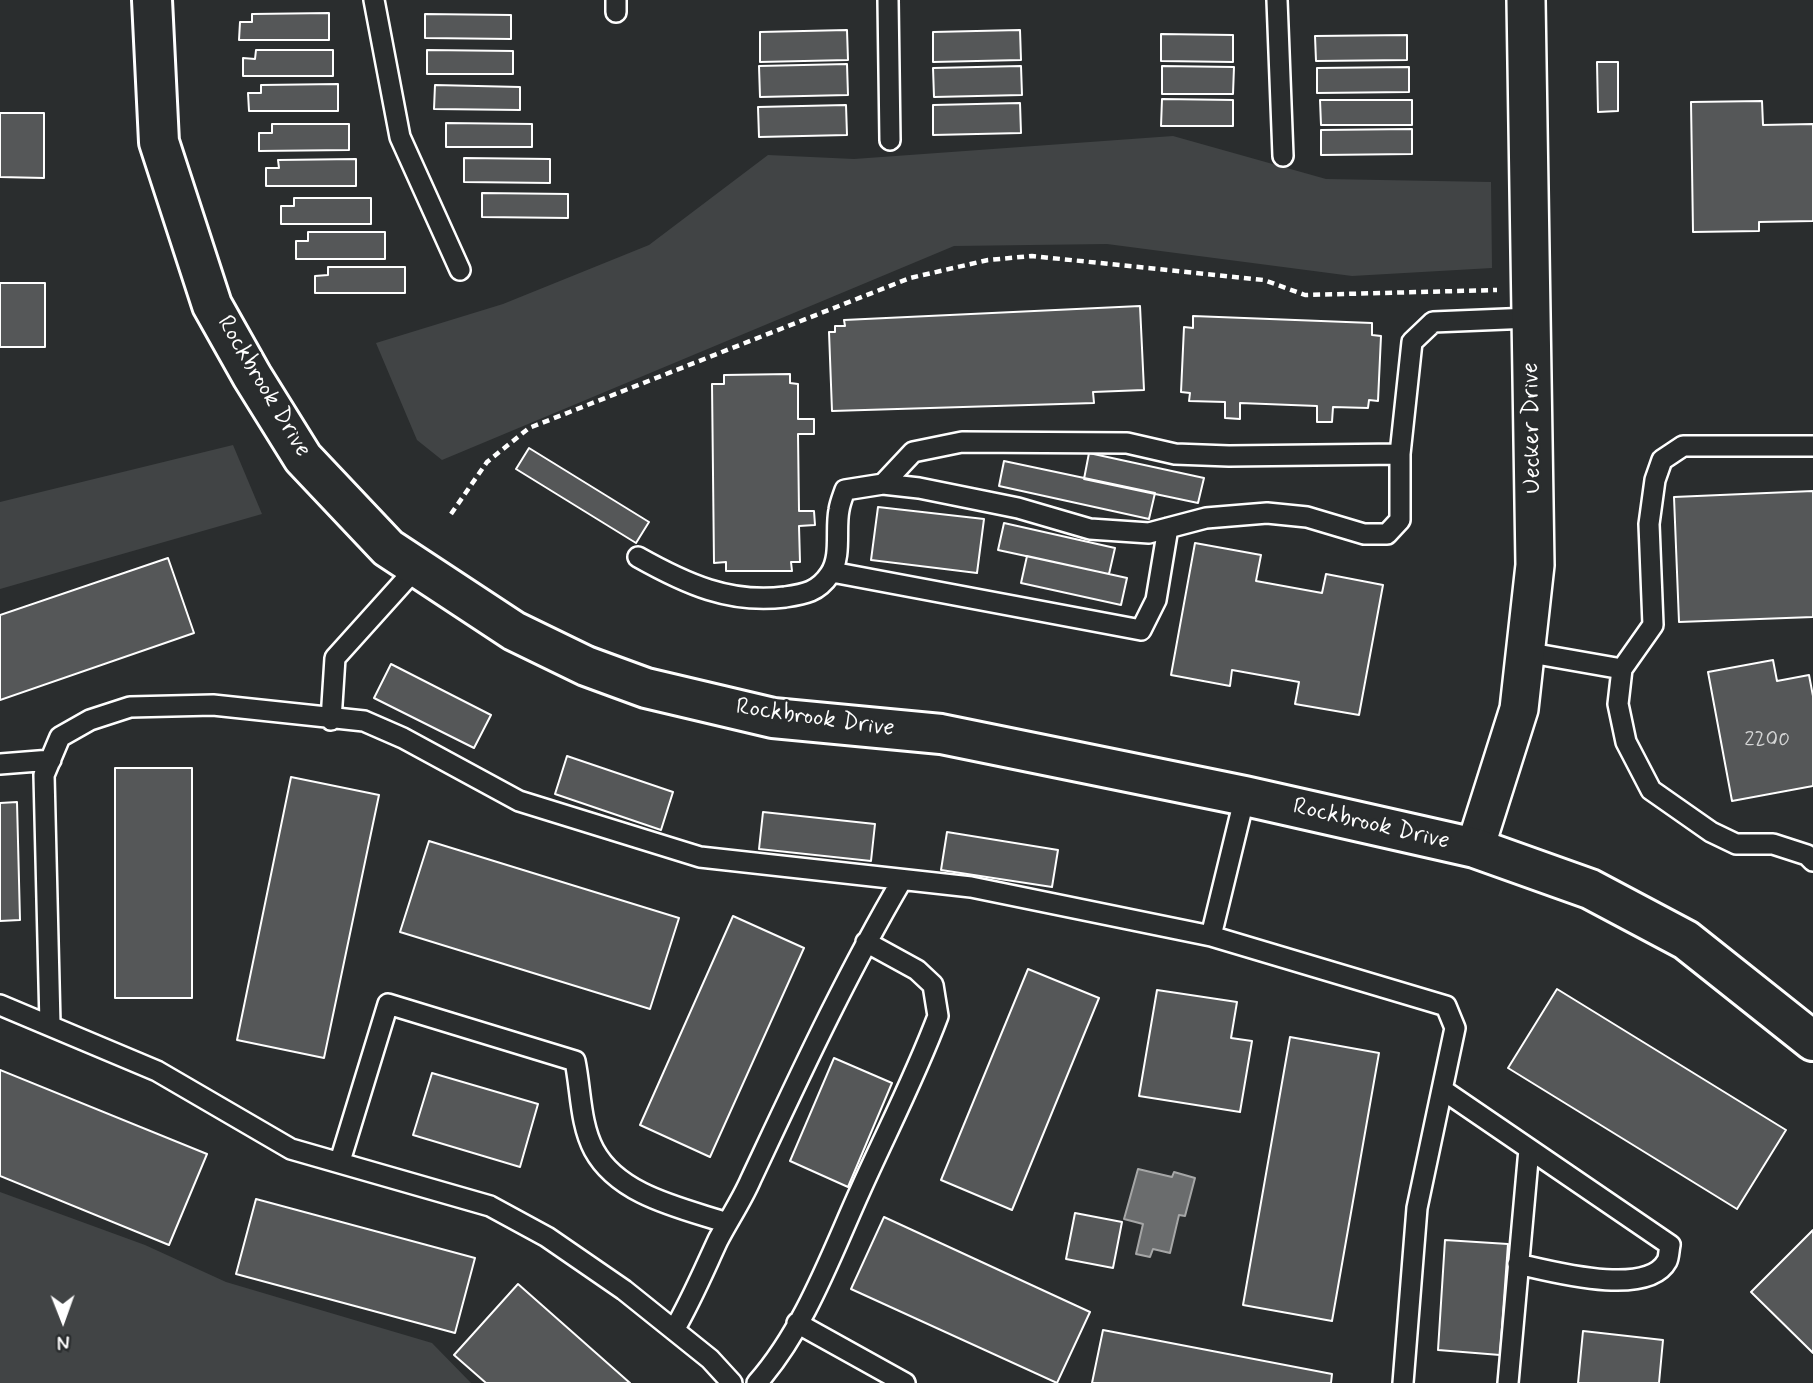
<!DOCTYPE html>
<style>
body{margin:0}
#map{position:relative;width:1813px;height:1383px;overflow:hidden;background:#2a2d2e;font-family:Mynerve,sans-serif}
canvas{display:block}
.north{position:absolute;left:28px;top:1285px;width:70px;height:70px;-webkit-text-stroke:5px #2a2d2e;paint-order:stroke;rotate:179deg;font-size:19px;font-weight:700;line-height:28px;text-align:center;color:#fff}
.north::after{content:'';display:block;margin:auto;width:24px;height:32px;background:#fff;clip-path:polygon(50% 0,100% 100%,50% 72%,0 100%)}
</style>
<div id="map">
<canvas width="1813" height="1383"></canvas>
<div class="north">N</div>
</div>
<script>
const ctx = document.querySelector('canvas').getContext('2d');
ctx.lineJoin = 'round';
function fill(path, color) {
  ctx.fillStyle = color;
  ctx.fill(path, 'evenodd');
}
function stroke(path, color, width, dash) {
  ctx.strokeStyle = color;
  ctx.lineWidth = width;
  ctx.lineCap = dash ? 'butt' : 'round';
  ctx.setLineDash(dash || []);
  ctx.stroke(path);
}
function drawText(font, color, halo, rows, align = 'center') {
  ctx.font = font + ' Mynerve,sans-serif';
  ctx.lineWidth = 5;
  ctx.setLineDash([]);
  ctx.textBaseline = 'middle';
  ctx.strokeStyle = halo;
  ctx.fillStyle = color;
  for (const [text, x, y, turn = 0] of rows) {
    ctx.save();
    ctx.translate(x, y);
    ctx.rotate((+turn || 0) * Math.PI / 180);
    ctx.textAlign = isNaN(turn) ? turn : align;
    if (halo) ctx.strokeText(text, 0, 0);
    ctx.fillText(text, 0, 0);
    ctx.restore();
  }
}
fill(new Path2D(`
 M1173 136 1326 179 1491 182 1492 268 1352 276 1107 244 954 246 442 460 417 440 376 343 503 304 649 245 768 155 854 159Z
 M233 445 262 514 0 589V502Z
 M0 1192 145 1245 226 1282 432 1343 471 1383H0Z`), '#414445');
const water = new Path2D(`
 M1138 1169 1172 1177 1174 1172 1195 1178 1185 1216 1179 1215 1170 1253 1153 1249 1150 1257 1136 1254 1143 1224 1124 1219Z`);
fill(water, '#6a6c6d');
stroke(water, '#a6a7a7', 2);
const building = new Path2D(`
 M329 13V40H239L240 22H252V14Z
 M425 14 511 15V39L425 38Z
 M847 30 848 60 760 62V32Z
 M1020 30 1021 60 933 62V32Z
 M1161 34 1233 35V62L1161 61Z
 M1407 35V60L1316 61 1315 36Z
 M256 50H333V76H243V58L255 59Z
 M427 50 513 51V74H427Z
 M1597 62H1618V111L1598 112Z
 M847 64 848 95 760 97 759 66Z
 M1021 66 1022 95 934 97 933 68Z
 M1162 66 1234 67 1233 94H1162Z
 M1409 67V92L1317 93V68Z
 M338 84V111H249L248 93H261V85Z
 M435 85 520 87V110L434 109Z
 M1162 99 1233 100V126H1161Z
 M1320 100H1412V125H1321Z
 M1762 101 1763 125 1813 124V221L1759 222V231L1693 232 1691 102Z
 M1020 103 1021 133 933 135V105Z
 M846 105 847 135 759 137 758 107Z
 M0 113H44V178L0 177Z
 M446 123 532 124V147H446Z
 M272 124H349V150L259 151V133H272Z
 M1412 129V154L1321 155V130Z
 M464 158 550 159V183L464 182Z
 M356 159V186H266V168H279L278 160Z
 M482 193 568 194V218L482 217Z
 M294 198H371V224H281V206H294Z
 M308 232H385V259H296V241H308Z
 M328 267H405V293H315V276L328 275Z
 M0 283H45V347H0Z
 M1140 306 1144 390 1093 392 1094 403 832 411 829 332H835V326H845L844 320Z
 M1193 316 1372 323V335L1381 336 1378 401 1369 400 1368 408 1333 407 1332 422H1317V406L1240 403V419L1225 418V402L1189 401 1190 393 1181 392 1184 327 1193 328Z
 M790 374V383L798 384V419H814V434H798L799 511H814L815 525 799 526 800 562H791L792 571H726V562L714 563 712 384H724V375Z
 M529 448 649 522 636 543 516 469Z
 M1089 453 1204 478 1198 503 1084 479Z
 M1004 461 1155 493 1149 519 999 486Z
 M1813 491V617L1679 622 1674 497Z
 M878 507 984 519 977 573 871 560Z
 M1004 523 1115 548 1109 574 998 550Z
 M1195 543 1261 555 1256 581 1322 593 1326 574 1383 585 1359 715 1295 704 1299 682 1232 670 1230 686 1171 675Z
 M1027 556 1127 578 1121 605 1021 583Z
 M168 558 194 633 0 700V615Z
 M1773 660 1777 681 1809 675 1813 696V786L1732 801 1708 672Z
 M391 664 491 715 474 748 374 698Z
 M567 756 673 792 661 830 555 794Z
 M115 768H192V998H115Z
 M291 777 379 795 324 1058 237 1040Z
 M17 802 20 920 0 921V803Z
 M763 812 875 824 871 861 759 849Z
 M947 832 1058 850 1052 887 941 870Z
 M429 841 679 918 650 1009 400 932Z
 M733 916 804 948 710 1157 640 1125Z
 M1028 969 1099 998 1012 1210 941 1180Z
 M1557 989 1786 1130 1737 1209 1508 1068Z
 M1157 990 1237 1002 1231 1038 1252 1041 1240 1112 1139 1096Z
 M1290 1037 1379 1053 1332 1321 1243 1305Z
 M834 1058 892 1083 848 1187 790 1161Z
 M0 1070 207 1154 169 1245 0 1176Z
 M432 1073 538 1104 520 1167 413 1135Z
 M256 1199 475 1258 455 1333 236 1274Z
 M1075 1213 1122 1222 1113 1268 1066 1259Z
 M884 1217 1090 1312 1057 1383 851 1289Z
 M1813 1230V1353L1751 1292Z
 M1445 1240 1508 1244 1500 1355 1438 1350Z
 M518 1284 630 1383H486L454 1355Z
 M1103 1330 1332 1374 1331 1383H1092Z
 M1583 1331 1663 1340 1659 1383H1578Z`);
fill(building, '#555758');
stroke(building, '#fff', 2);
const lane = new Path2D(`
 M374 0 400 137 460 270
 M888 0 890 140
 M1277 0 1283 156
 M616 12V0
 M883 484 913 452 962 442 1127 443 1175 454 1229 456 1400 454
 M638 557C686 584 730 604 785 597 805 594 818 592 830 574 842 556 835 530 839 510 840 503 843 496 845 490L883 484 919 488 1018 508 1090 529 1149 533 1206 518 1267 513 1307 517 1364 534H1387L1400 520V454L1412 342 1433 322 1531 318
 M832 572 1141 630 1156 600 1168 528
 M1525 652 1622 669 1618 704 1626 742 1651 790 1711 832 1736 844H1773L1807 855 1813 861
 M1622 669 1653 625 1649 524 1655 480 1662 460 1683 446H1813
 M331 720 335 658 417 567
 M0 764 51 760
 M1211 936 1446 1006 1455 1028 1417 1208 1403 1383
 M0 1005 157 1071 291 1149 490 1206 547 1237 624 1290 710 1359 732 1383
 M50 1024 44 775 60 737 90 720 130 707 213 705 364 721 403 738 519 801 700 857 971 887 1211 936 1245 796
 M1443 1090 1670 1245C1669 1249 1669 1257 1667 1261 1647 1298 1550 1271 1518 1264
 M340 1161 388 1004 575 1061C581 1090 580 1124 594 1150 619 1196 682 1208 727 1223
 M797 1323 905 1383
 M674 1330C691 1301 704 1270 718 1240 729 1219 742 1200 751 1179 799 1077 845 977 902 880
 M757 1383C804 1330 831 1255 860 1191 886 1133 916 1075 938 1016L933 985 917 970 866 942
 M1508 1383 1529 1149`);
const street = new Path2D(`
 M1475 848 1519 709 1535 565 1526 0`);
const secondary = new Path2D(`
 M152 0 159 142 212 305 252 376 303 458 388 548 514 631 586 666 646 688 773 718 941 734 1245 796 1475 848 1590 889 1686 940 1813 1041`);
stroke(lane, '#fff', 24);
stroke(street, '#fff', 42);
stroke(secondary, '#fff', 44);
stroke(new Path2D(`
 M451 514 487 462 529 428 910 278 988 260 1032 256 1264 280 1305 295 1497 290`), '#fff', 4.5, [7, 5]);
stroke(lane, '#2a2d2e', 19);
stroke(street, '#2a2d2e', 37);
stroke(secondary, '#2a2d2e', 38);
drawText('21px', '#d4d5d5', null, [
 ["2200",1767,741]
]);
drawText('24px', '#fff', '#2a2d2e', [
 ["Rockbrook Drive",263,387,59],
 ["Uecker Drive",1533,428,-91],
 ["Rockbrook Drive",815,719,8],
 ["Rockbrook Drive",1371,825,13]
]);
</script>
